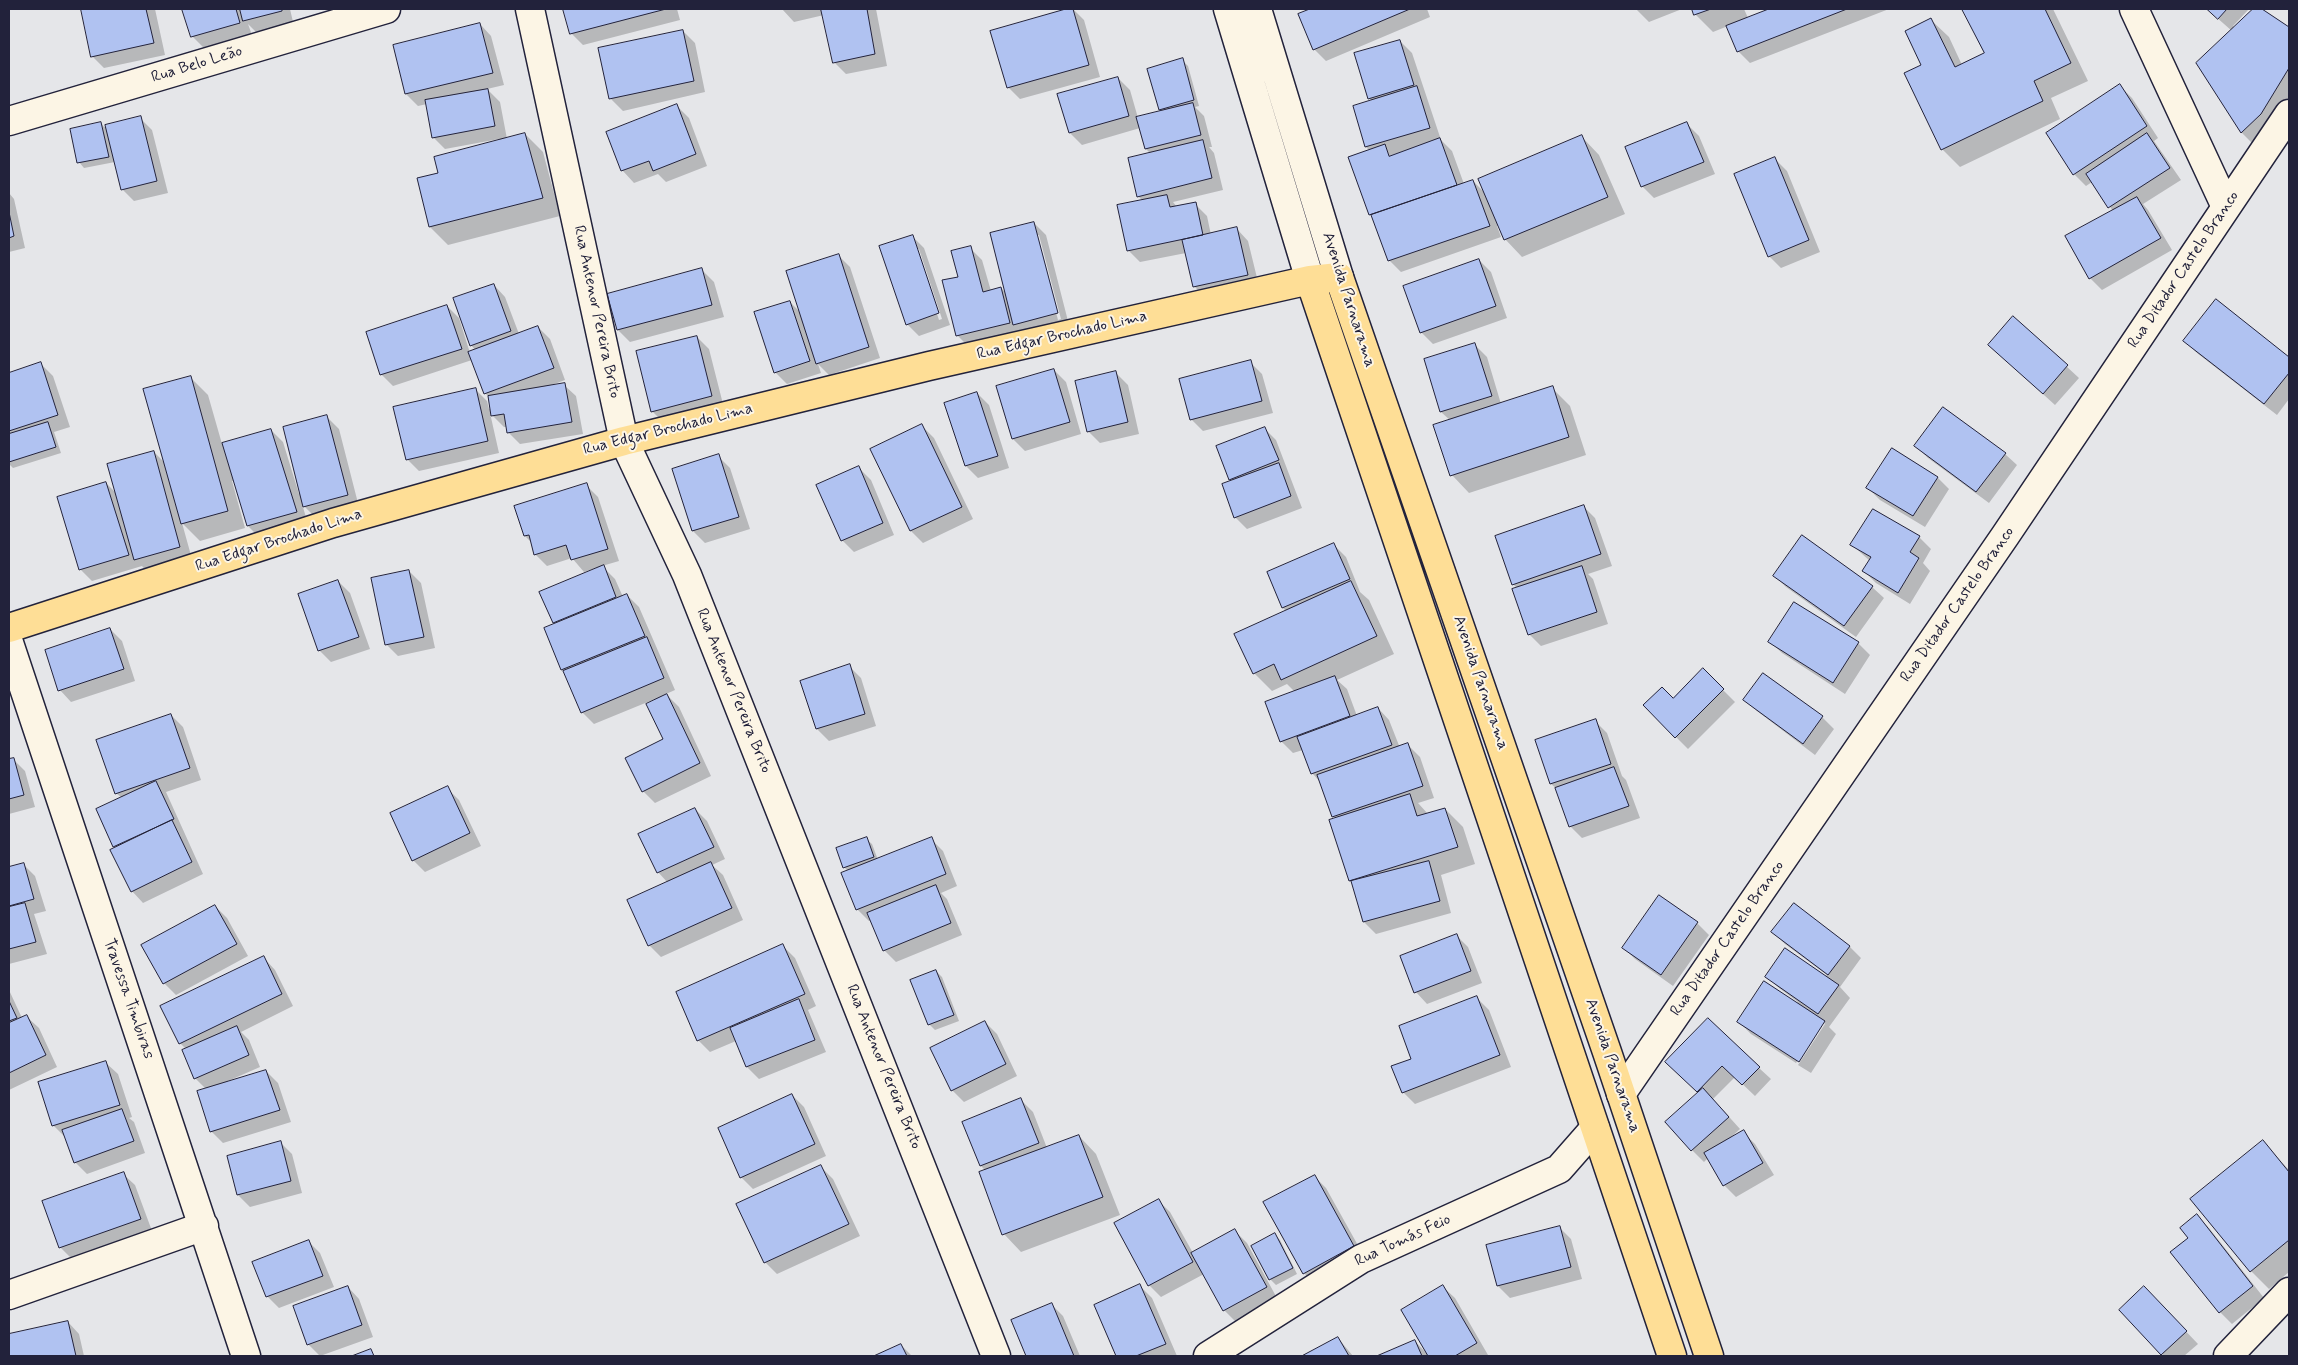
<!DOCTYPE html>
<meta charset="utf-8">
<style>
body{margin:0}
#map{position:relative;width:2298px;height:1365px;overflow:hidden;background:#e5e6e9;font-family:Mynerve,sans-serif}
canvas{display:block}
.frame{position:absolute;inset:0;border:10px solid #22223b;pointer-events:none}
</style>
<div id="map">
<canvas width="2298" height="1365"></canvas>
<div class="frame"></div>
</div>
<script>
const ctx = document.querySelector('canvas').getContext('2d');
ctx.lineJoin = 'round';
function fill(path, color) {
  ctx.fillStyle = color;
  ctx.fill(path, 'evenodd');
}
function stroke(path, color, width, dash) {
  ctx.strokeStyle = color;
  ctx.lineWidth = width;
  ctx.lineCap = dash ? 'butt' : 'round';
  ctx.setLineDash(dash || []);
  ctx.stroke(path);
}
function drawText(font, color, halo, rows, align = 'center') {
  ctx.font = font + ' Mynerve,sans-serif';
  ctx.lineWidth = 4;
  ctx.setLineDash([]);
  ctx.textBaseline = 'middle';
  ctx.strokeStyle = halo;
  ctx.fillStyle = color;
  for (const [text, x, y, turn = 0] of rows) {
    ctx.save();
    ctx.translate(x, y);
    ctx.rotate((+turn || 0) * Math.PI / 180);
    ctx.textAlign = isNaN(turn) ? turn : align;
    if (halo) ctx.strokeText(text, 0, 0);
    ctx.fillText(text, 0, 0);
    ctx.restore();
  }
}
fill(new Path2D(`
 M83 9H155L165 55 104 68 92 56Z
 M184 9H290L293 22 256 32 248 24 252 35 204 48 192 36Z
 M565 9H677L680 20 583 45 571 33Z
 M782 9H876L887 66 846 74 834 62 824 15 794 22Z
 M1073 9 1084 20 1100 77 1020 99 1008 87 991 32Z
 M1313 9H1427L1430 17 1326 61 1314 49 1300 14Z
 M1636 9H1682L1649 22Z
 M1693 9H1744L1748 18 1772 9H1889L1750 63 1738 51 1728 26 1713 32 1695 14Z
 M1963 9H2053L2088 81 2051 98 2060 119 1960 167 1942 149 1923 65 1931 20 1949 37 1962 65 1985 54Z
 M2207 9H2249L2233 26 2235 28 2254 9H2260L2289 29V114L2259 150 2242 133 2198 64 2232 31Z
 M480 24 491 36 504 85 487 89 500 102 507 139 525 134 543 152 560 216 448 245 430 227 418 179 440 173 500 141 499 139 445 149 433 137 427 104 418 106 406 94 395 45Z
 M683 31 695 43 705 92 623 111 611 99 600 49Z
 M1400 41 1412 53 1441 140 1452 151 1464 184 1473 181 1485 193 1582 137 1599 155 1625 214 1522 257 1505 239 1499 226H1497L1501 237 1401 272 1389 260 1350 158 1370 151 1366 147 1354 107 1372 101 1369 98Z
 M1182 60 1188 66 1199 106 1195 107 1204 116 1212 147H1209L1214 153 1223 190 1173 202 1177 207 1195 204 1207 216 1211 235 1237 229 1248 241 1259 286 1206 298 1194 286 1186 253 1140 262 1128 250 1143 201 1138 196 1151 154 1146 149 1140 128 1082 145 1070 133 1059 95 1118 78 1130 90 1138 118 1162 112 1160 109Z
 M2120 86 2132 98 2158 138 2154 141 2181 180 2143 204 2148 210 2172 250 2102 290 2090 278 2113 211 2092 182 2086 186 2074 174Z
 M677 106 689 118 707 166 666 182 658 174 634 183 623 171 608 132Z
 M140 118 152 130 168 193 134 201 122 189 115 162 84 168 79 162 101 123 104 127Z
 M1687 124 1699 136 1715 174 1654 198 1642 186Z
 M1775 159 1787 171 1820 252 1781 268 1769 256Z
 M9 193 14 199 25 248 9 252Z
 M1034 223 1046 235 1069 325 1026 336 1020 330 1021 334 969 347 957 335 959 278 970 248 982 260 991 291 1001 288 1007 294ZM1036 235H1039L1061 319 1058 320Z
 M912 236 924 248 950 325 919 336 907 324ZM916 249H919L942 319 939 320Z
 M838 255 850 267 880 358 829 375 818 364 821 373 787 384 775 372 790 302 801 313Z
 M1479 260 1491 272 1507 318 1433 344 1421 332Z
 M702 270 714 282 724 317 630 342 618 330Z
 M494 285 505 297 519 334 538 327 550 339 565 380 549 386 564 385 576 396 583 434 520 444 508 432 507 427H504L490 413 499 453 419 471 407 459 475 389 487 401 489 409H491L489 397 485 393 472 360 393 386 381 374 447 306 459 318 470 353 476 351 471 345Z
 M2217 301 2289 358V399L2277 415 2197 353 2185 341Z
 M2014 318 2079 378 2055 405 1989 345Z
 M697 337 709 349 724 408 664 423 652 411Z
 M1475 345 1487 357 1501 404 1552 388 1570 406 1586 455 1469 493 1452 475 1451 421 1441 412Z
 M1250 362 1262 374 1273 413 1203 431 1191 419Z
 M41 364 53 376 70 427 54 432 61 453 13 468 9 464V374Z
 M1054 370 1066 382 1081 434 1025 451 1013 439Z
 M1116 373 1128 385 1139 434 1100 443 1088 431Z
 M190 377 208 395 222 444 271 430 283 442 299 494 301 493 327 417 339 429 359 507 316 518 302 504 308 524 260 538 248 526 234 481H232L245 528 200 541 182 523 192 559 147 572 142 566 92 581 80 569 106 483 117 494 154 452 166 464Z
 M977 393 989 405 1009 468 978 478 966 466 945 404Z
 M922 426 934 438 973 519 923 543 911 531Z
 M1264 428 1276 440 1302 508 1247 529 1235 517 1233 481 1230 479Z
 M1916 446 2005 454 2017 465 1989 503 1928 458Z
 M718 456 730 468 750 529 705 543 693 531Z
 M859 468 871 480 894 535 854 552 842 540Z
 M1938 478 1949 489 1925 527 1880 500 1868 488Z
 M586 485 598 497 619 561 602 566 615 579 623 597 627 595 639 607 675 690 666 694 679 707 711 776 655 803 643 791 665 740 655 699 594 724 582 712 545 629 555 625 541 593 596 570V568L584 572 572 558 547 566 535 554 532 543 525 536Z
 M1583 506 1595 518 1612 566 1588 574 1593 579 1608 624 1541 646 1529 634 1518 589 1513 584Z
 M1873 510 1919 537 1931 549 1923 563 1930 571 1910 604 1876 583 1864 571 1870 561 1852 545Z
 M1334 545 1346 557 1360 592 1369 600 1394 654 1337 680 1347 689 1357 716 1378 708 1389 720 1400 748 1408 745 1420 757 1434 798 1418 803 1428 814 1445 809 1463 827 1475 864 1441 875 1451 913 1376 934 1364 922 1353 884 1350 881 1335 819 1321 783 1312 773 1303 750 1293 753 1281 741 1295 692 1287 684 1272 691 1254 673 1287 612 1283 608Z
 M409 571 421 583 435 648 398 656 386 644Z
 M1774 575 1872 587 1884 598 1856 637 1786 587Z
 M338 581 350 593 370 649 331 662 319 650Z
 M110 629 122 641 135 681 71 702 60 690Z
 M1770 642 1858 643 1870 655 1845 694 1782 653Z
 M849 666 861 678 876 726 829 741 817 729 802 682Z
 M1703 670 1735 702 1688 749 1644 705 1673 700Z
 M1764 674 1822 717 1834 729 1815 755 1757 711 1745 700Z
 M171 715 183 727 201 780 166 792 203 874 143 903 132 891 114 846 122 798 116 793Z
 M1595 721 1607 733 1622 776 1626 780 1640 818 1582 838 1570 826 1556 788 1551 784 1536 741Z
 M13 759 25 771 35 807 9 814V760Z
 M447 788 459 800 481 846 425 872 413 860Z
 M695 809 707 821 725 859 712 865 723 875 743 920 661 957 649 945 668 883 658 872Z
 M866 839 872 844 878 860 931 839 943 851 957 886 941 893 947 899 962 935 896 962 884 950 872 920 869 921 857 909 848 871 844 867Z
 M23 864 35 876 46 911 34 914 47 954 9 964V869Z
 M1659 896 1697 923 1709 935 1673 986 1635 959 1623 947Z
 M1794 905 1850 947 1861 958 1840 987 1850 998 1829 1027 1836 1034 1811 1073 1798 1065 1825 1024 1823 1022 1796 1063 1751 1034 1739 1022 1798 1002 1779 988 1767 976 1825 977 1827 975 1785 944 1773 932Z
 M215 906 227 918 248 956 176 995 164 983Z
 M1456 935 1468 947 1482 983 1427 1004 1416 992Z
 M783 946 795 958 816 1006 808 1010 826 1052 759 1079 747 1067 736 1041 710 1052 698 1040Z
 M264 958 275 970 293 1006 241 1032 249 1040 260 1067 228 1081V1083L266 1071 278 1083 291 1122 223 1143 211 1131 207 1090 195 1078 186 1049 180 1043Z
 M936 971 942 977 959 1021 935 1030 929 1024Z
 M9 990 22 1018 27 1017 39 1028 57 1067 9 1090Z
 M1477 998 1489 1010 1511 1067 1415 1104 1403 1092 1412 1059Z
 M985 1022 997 1034 1017 1076 964 1102 952 1090Z
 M1667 1062 1759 1068 1771 1079 1755 1096 1735 1077 1713 1099 1740 1129 1729 1139 1743 1132 1755 1144 1774 1175 1736 1197 1724 1185 1708 1158 1704 1162 1692 1150 1699 1093Z
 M106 1063 118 1074 132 1117 129 1118 134 1122 145 1153 87 1174 75 1162 65 1137 53 1125Z
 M792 1095 804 1107 826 1156 753 1189 741 1177Z
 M1021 1100 1033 1112 1047 1148 1079 1136 1096 1154 1120 1215 1021 1252 1004 1234 986 1171 981 1166 964 1122Z
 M2263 1142 2289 1170V1272L2269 1289 2251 1271Z
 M281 1143 292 1154 302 1193 250 1207 238 1195Z
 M821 1167 833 1179 860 1236 777 1274 765 1262Z
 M123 1174 135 1185 152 1231 72 1259 60 1247Z
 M1314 1176 1326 1188 1365 1258 1316 1285 1304 1273Z
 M1158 1200 1170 1212 1193 1253 1235 1231 1247 1243 1278 1300 1236 1322 1224 1310 1204 1274 1161 1297 1149 1285Z
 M2197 1216 2209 1228 2264 1298 2232 1324 2220 1312Z
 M1559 1227 1571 1239 1582 1279 1510 1298 1498 1286Z
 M1275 1235 1280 1240 1297 1274 1276 1285 1270 1279Z
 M308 1241 320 1253 334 1287 279 1308 267 1296Z
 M1140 1286 1152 1298 1177 1356H1118L1096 1305Z
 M348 1287 359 1299 373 1337 320 1356 308 1344Z
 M1443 1287 1455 1298 1488 1355 1380 1356 1415 1341 1427 1354Z
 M2156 1300 2198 1344 2184 1356H2164L2121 1310Z
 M1051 1304 1063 1316 1080 1356H1027L1012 1320Z
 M68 1322 79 1334 84 1356H9V1335Z
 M1338 1338 1353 1356H1305Z
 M901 1345 912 1356H877Z`), '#0003');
const building = new Path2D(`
 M81 9H146L154 43 91 57Z
 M182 9H236L240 23 191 37Z
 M240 9H282V11L243 21Z
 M563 9H666L570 34Z
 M821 9H867L875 54 833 63Z
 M1066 9H1073L1089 65 1007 88 990 31Z
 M1310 9H1410L1313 50 1298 14Z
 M1692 9H1711L1694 15Z
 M1769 9H1847L1737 52 1726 26Z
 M1962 9H2045L2071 63 2034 81 2043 101 1941 150 1904 73 1921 65 1905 31 1931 18 1955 67 1984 53Z
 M2207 9H2227L2218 19Z
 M2253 9H2262L2289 27V68L2261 114 2241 133 2196 63Z
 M480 23 493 73 405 94 393 45Z
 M683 30 694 81 609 99 598 48Z
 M1400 40 1414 85 1368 99 1354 53Z
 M1183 58 1194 100 1159 110 1147 69Z
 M1118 77 1129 116 1069 133 1057 94Z
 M2120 84 2147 126 2073 175 2046 133Z
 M1417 86 1430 128 1365 147 1353 106Z
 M488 89 495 126 432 138 425 100Z
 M1193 103 1201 135 1145 149 1136 117Z
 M677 104 696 154 653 171 649 161 621 171 606 132Z
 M141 116 157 181 121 190 105 125Z
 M101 122 109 157 77 163 70 129Z
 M1687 122 1704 162 1641 187 1625 147Z
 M525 133 543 198 429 227 417 178 438 173 434 157Z
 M2147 133 2170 168 2108 208 2086 174Z
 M1582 135 1608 197 1504 240 1478 179Z
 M1440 138 1457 185 1369 215 1348 157 1385 144 1389 156Z
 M1203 140 1212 178 1137 197 1128 158Z
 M1775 157 1809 240 1768 257 1734 174Z
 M1473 180 1490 226 1388 261 1371 215Z
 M1167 195 1170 207 1196 202 1203 235 1127 251 1117 205Z
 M2137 197 2161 238 2089 279 2065 236Z
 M9 212 14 236 9 238Z
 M1034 222 1058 313 1013 325 990 233Z
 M1237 227 1248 275 1193 287 1182 240Z
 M913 235 939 313 906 325 879 246Z
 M971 246 983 292 1001 287 1010 323 956 336 942 280 958 277 951 251Z
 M839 254 869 347 816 364 786 271Z
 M1479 259 1496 306 1420 333 1403 286Z
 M702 268 712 305 617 330 607 294Z
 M494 284 511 331 470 346 453 298Z
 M2216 299 2289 357V373L2264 404 2183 341Z
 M790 301 810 361 774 373 754 312Z
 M447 305 462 349 380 375 366 332Z
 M2013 316 2068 365 2043 394 1988 345Z
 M538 326 554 368 484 394 468 352Z
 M697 336 712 396 651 412 636 351Z
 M1475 343 1492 396 1440 412 1424 359Z
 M1251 360 1262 401 1190 420 1179 379Z
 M41 362 58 415 9 431V373Z
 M1054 369 1070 422 1012 439 996 386Z
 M1116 371 1128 422 1087 432 1075 381Z
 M191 376 228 511 181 524 143 389Z
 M565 383 572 422 507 433 504 414 491 416 488 396Z
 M1553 386 1569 437 1450 476 1433 425Z
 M476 388 488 441 406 460 393 407Z
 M977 392 998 456 965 466 944 403Z
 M1943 407 2006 453 1976 492 1914 446Z
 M327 415 348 495 303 507 283 427Z
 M48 422 56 447 9 462V434Z
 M922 424 962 507 910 531 870 449Z
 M1265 427 1279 460 1229 480 1216 446Z
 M271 429 297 512 247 526 222 443Z
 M1892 448 1938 477 1913 516 1866 488Z
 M154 451 180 547 134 560 107 464Z
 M719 454 739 517 692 531 672 469Z
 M1279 463 1291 496 1234 518 1222 484Z
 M859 466 883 523 841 541 816 485Z
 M106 482 129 555 79 570 57 497Z
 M587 483 608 549 571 560 566 545 534 555 529 535 524 536 514 506Z
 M1584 505 1601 554 1512 585 1495 536Z
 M1873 509 1920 536 1910 552 1919 558 1898 593 1862 571 1871 557 1850 545Z
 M1802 535 1873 586 1844 626 1773 576Z
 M1334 543 1350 579 1282 608 1267 572Z
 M604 565 616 597 553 623 539 592Z
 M1582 566 1597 612 1528 635 1512 589Z
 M409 570 424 637 385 645 371 578Z
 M338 580 359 637 318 651 298 594Z
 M1351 581 1377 636 1281 680 1274 664 1253 674 1234 634Z
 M627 594 645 636 561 670 544 628Z
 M1794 602 1859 642 1833 683 1768 642Z
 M110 628 124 669 58 691 45 650Z
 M647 637 664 678 581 713 563 671Z
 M850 664 865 714 816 729 800 681Z
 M1703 668 1724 689 1675 738 1643 705 1662 687 1673 698Z
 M1763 673 1823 716 1803 744 1743 700Z
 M1335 676 1350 716 1280 742 1265 702Z
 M667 694 700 763 642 792 625 758 663 739 646 704Z
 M1378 707 1392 745 1311 774 1297 737Z
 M171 714 190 768 115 794 96 740Z
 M1596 719 1611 764 1550 784 1535 740Z
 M1408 743 1423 786 1332 817 1317 775Z
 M14 758 24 795 9 799V759Z
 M1614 767 1629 806 1569 827 1555 788Z
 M156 781 174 819 113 847 96 809Z
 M448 786 470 833 412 861 390 813Z
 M1410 794 1417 816 1445 808 1458 847 1349 881 1329 820Z
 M695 808 714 847 657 873 638 834Z
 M172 820 192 862 131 892 110 850Z
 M867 837 874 857 843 868 836 848Z
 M932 837 946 874 856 910 841 873Z
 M1429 861 1440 901 1363 922 1351 881Z
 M711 862 732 908 648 946 627 900Z
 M24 863 34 899 9 906V867Z
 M936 885 951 923 883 951 867 913Z
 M1659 895 1698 922 1661 975 1622 948Z
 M25 903 36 942 9 949V907Z
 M1794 903 1850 946 1828 975 1771 932Z
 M215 905 237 944 163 984 141 945Z
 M1457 934 1471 971 1414 993 1400 956Z
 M783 944 805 994 697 1041 676 992Z
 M1785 948 1839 985 1818 1014 1765 977Z
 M264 956 282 994 179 1044 160 1006Z
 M936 970 954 1015 928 1025 910 980Z
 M1764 981 1825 1021 1799 1062 1737 1022Z
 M1477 996 1500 1055 1402 1093 1391 1066 1411 1059 1399 1026Z
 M799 999 815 1040 746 1067 730 1028Z
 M9 1001 17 1018 9 1021Z
 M27 1015 46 1055 9 1073V1023Z
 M1708 1018 1760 1067 1742 1085 1722 1066 1697 1092 1665 1062Z
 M985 1021 1006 1064 951 1091 930 1048Z
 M237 1026 249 1055 194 1079 182 1050Z
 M106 1061 120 1105 52 1126 38 1082Z
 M266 1070 280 1110 210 1132 197 1091Z
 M1703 1088 1729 1117 1691 1151 1665 1122Z
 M792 1094 815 1144 740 1178 718 1128Z
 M1021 1098 1039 1143 980 1166 962 1122Z
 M122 1109 134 1141 74 1163 62 1130Z
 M1744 1130 1763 1163 1723 1186 1704 1153Z
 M1079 1135 1103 1197 1002 1235 979 1172Z
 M2263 1140 2289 1172V1240L2250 1272 2190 1199Z
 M281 1141 291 1181 237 1195 227 1156Z
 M821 1165 849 1224 764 1263 736 1204Z
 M124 1172 141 1219 59 1248 42 1201Z
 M1315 1175 1354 1246 1303 1274 1263 1202Z
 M1159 1199 1193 1262 1148 1286 1114 1223Z
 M2197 1214 2253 1286 2219 1313 2170 1252 2188 1238 2180 1228Z
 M1560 1226 1571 1267 1497 1286 1486 1245Z
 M1235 1229 1267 1287 1223 1311 1191 1253Z
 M1275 1233 1293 1268 1269 1280 1251 1246Z
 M309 1240 323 1276 266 1297 252 1262Z
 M1140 1284 1166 1344 1136 1356H1116L1094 1305Z
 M1443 1285 1477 1343 1455 1356H1428L1401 1310Z
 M348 1286 362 1325 307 1345 293 1306Z
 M2144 1286 2187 1331 2161 1355 2119 1310Z
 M1052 1303 1074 1356H1026L1011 1320Z
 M68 1321 76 1356H9V1334Z
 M1338 1337 1349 1356H1302Z
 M1415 1340 1422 1356H1377Z
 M901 1344 907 1356H874Z
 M371 1349 374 1356H352Z`);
fill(building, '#b0c2f1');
stroke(building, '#22223b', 1);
const minor = new Path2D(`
 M530 9 624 441 687 575 996 1356
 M2134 9 2226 207
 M9 121 386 9
 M9 643 246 1356
 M1621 1094 2005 536 2289 114
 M9 1295 204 1226
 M1208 1356 1361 1259 1559 1169 1595 1128
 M2228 1356 2289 1292`);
const tertiary = new Path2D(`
 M1228 9 1310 280
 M1257 9 1339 277`);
const primary = new Path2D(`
 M1310 280 1672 1356
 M9 628 333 523 624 441 929 366 1310 280 1339 277 1607 1052 1709 1356`);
stroke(minor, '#22223b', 31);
stroke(tertiary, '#22223b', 31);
stroke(primary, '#22223b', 31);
stroke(minor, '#fcf5e5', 28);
stroke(tertiary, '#fcf5e5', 28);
stroke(primary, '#fede96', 28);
drawText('16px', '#22223b', '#fcf5e5', [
 ["Rua Belo Leão",197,65,-17],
 ["Rua Ditador Castelo Branco",2184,270,-56],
 ["Avenida Parnarama",1348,300,72],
 ["Rua Antenor Pereira Brito",596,312,78],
 ["Rua Edgar Brochado Lima",1062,336,-13],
 ["Rua Edgar Brochado Lima",668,430,-14],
 ["Rua Edgar Brochado Lima",279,541,-18],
 ["Rua Ditador Castelo Branco",1958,605,-55],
 ["Avenida Parnarama",1480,683,71],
 ["Rua Antenor Pereira Brito",733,691,68],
 ["Rua Ditador Castelo Branco",1728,939,-55],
 ["Travessa Timbiras",128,999,71],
 ["Avenida Parnarama",1612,1066,71],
 ["Rua Antenor Pereira Brito",883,1067,68],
 ["Rua Tomás Feio",1403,1241,-25]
]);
</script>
